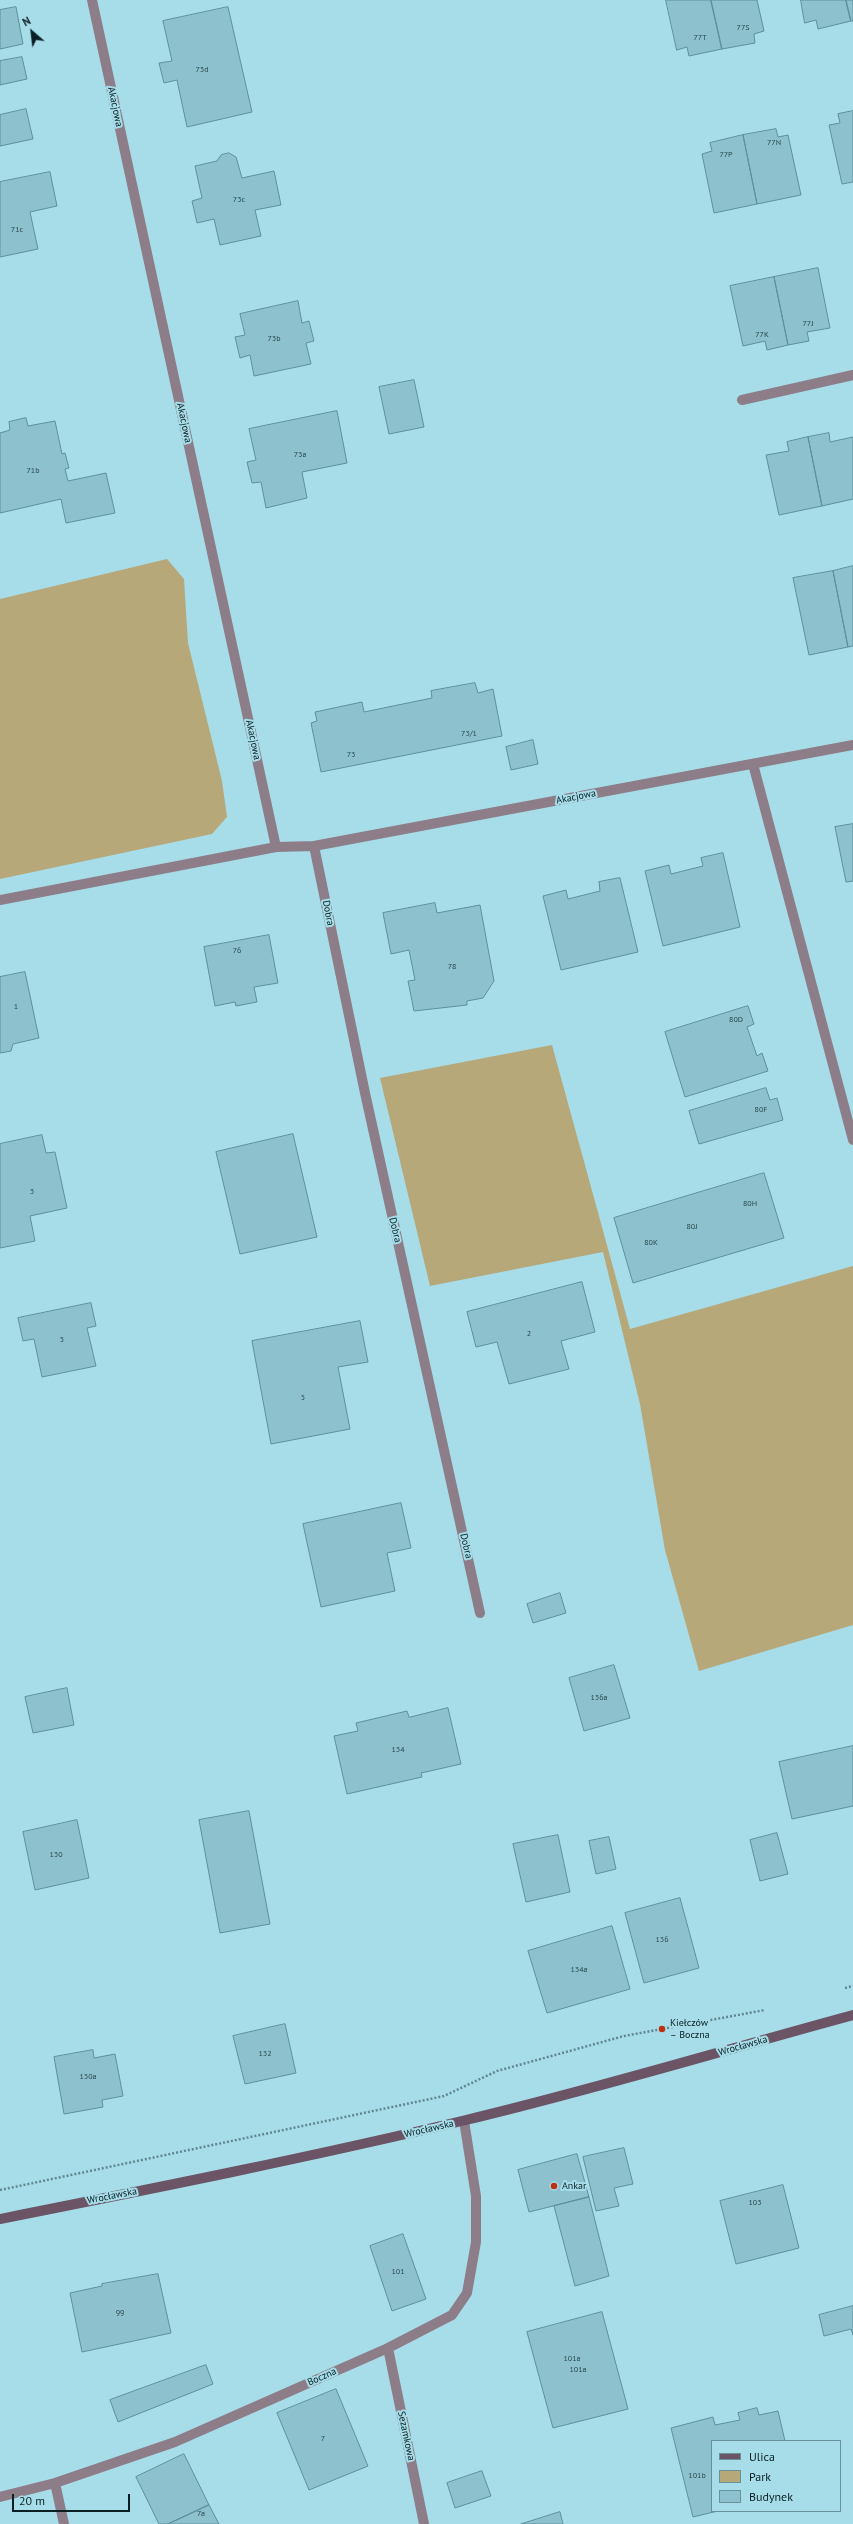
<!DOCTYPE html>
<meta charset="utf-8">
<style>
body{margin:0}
#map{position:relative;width:853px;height:2524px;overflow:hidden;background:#a7dde9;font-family:"PT Sans",sans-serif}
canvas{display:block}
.legend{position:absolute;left:711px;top:2440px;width:130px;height:72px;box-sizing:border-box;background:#a7dde9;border:1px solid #68919a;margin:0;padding:5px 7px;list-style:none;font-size:12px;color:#091f24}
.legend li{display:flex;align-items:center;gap:8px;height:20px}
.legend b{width:20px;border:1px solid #68919a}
.north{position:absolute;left:12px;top:12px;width:40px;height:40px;-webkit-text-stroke:3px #a7dde9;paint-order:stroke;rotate:332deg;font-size:11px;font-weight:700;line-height:16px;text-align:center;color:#091f24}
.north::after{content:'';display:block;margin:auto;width:14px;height:18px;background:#091f24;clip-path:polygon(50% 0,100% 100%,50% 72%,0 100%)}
.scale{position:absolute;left:12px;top:2494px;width:118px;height:18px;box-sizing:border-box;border:2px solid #091f24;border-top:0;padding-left:5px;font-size:12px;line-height:14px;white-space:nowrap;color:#091f24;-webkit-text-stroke:3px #a7dde9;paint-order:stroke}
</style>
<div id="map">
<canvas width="853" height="2524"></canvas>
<ul class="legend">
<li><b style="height:5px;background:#6b5466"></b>Ulica</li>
<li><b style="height:11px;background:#b6a879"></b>Park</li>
<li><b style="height:11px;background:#8cc1cd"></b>Budynek</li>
</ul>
<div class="north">N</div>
<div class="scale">20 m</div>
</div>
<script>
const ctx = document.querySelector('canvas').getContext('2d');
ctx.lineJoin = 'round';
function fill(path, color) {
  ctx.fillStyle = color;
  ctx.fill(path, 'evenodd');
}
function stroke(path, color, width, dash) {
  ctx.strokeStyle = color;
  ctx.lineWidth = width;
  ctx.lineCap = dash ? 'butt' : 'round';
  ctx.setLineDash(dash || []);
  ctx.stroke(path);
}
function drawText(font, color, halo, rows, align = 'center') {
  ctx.font = font + ' "PT Sans",sans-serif';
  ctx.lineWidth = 4;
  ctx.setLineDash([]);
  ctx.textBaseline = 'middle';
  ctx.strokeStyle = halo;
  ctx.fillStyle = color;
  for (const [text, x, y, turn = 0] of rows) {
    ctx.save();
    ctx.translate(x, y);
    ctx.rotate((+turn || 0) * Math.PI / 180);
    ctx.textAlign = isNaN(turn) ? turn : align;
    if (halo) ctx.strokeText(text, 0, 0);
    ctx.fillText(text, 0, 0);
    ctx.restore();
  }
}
fill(new Path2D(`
 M167 559 184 579 188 643 222 781 227 817 212 834 0 879V599Z
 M552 1045 630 1329 853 1266V1625L699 1671 665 1550 640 1404 603 1252 430 1286 380 1078Z`), '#b6a879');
const building = new Path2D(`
 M666 0H711L722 49 689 56 687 47 677 50Z
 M711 0H757L764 31 754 34 755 43 722 49Z
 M801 0H846L851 21 818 29 816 20 805 23Z
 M846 0H853V21H851Z
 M16 7 23 44 0 49V10Z
 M228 7 252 112 187 127 177 80 164 83 159 63 172 61 163 21Z
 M22 57 27 79 0 85V61Z
 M26 109 33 139 0 146V115Z
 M853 111V182L842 184 829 125 840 123 838 114Z
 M776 129 778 137 788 135 801 195 757 204 743 135Z
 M743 135 757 204 714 213 702 154 712 151 710 143Z
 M229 153 236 157 242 178 274 171 281 205 255 210 261 236 220 245 214 219 197 223 192 201 202 198 195 166 217 161 221 155Z
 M50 172 57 206 30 212 38 249 0 257V182Z
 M818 268 830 328 807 332 809 341 788 345 774 277Z
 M774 277 788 345 767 350 765 341 743 346 730 286Z
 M298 301 302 323 309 321 314 341 306 343 311 364 254 376 250 355 240 358 235 337 245 335 240 314Z
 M414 380 424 427 389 434 379 387Z
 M337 411 347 463 302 472 307 498 266 508 261 482 252 483 247 462 256 460 249 429Z
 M26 418 28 426 55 421 62 454 65 453 69 468 65 469 68 481 106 473 115 513 66 523 61 499 0 513V433L10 430 9 422Z
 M829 433 830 442 853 437V499L822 506 808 437Z
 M808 437 822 506 779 515 766 455 789 451 787 442Z
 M853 566V646L848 647 833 571Z
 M833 571 848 647 809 655 793 578Z
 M475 683 478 693 493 689 502 736 321 772 311 723 317 721 315 712 362 702 364 712 432 698 431 691Z
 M533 740 538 764 511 770 506 747Z
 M853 824V881L846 882 835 827Z
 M723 853 740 927 663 946 645 871 669 865 671 874 703 866 701 858Z
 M620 878 638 952 561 970 543 896 566 890 568 899 600 891 599 882Z
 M435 903 437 913 480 905 494 981 483 998 467 1001V1005L414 1011 408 981 415 980 409 950 391 954 383 913Z
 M269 935 278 983 254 987 257 1002 236 1006 235 1002 215 1006 204 947Z
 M25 972 39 1038 13 1044 11 1051 0 1053V977Z
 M748 1006 754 1024 747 1027 757 1056 762 1053 768 1071 685 1097 665 1032Z
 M766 1088 770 1100 777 1098 783 1120 699 1144 689 1111Z
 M293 1134 317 1237 240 1254 216 1152Z
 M42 1135 46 1153 55 1152 67 1208 30 1216 35 1241 0 1248V1144Z
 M764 1173 784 1238 633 1283 614 1218Z
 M582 1282 595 1332 561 1341 569 1369 509 1384 497 1342 476 1347 467 1312Z
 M91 1303 96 1326 87 1328 96 1366 42 1377 34 1339 23 1341 18 1318Z
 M360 1321 368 1362 338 1367 350 1429 271 1444 252 1341Z
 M401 1503 411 1548 387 1553 395 1591 321 1607 303 1524Z
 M560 1593 566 1613 533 1623 527 1604Z
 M614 1665 630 1718 584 1731 569 1678Z
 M67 1688 74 1725 33 1733 25 1697Z
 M448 1708 461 1764 421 1773 422 1777 347 1794 334 1736 358 1731 356 1723 407 1711 409 1717Z
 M853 1746V1806L792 1819 779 1762Z
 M249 1811 270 1924 220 1933 199 1820Z
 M77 1820 89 1878 35 1890 23 1832Z
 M777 1833 788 1874 760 1881 750 1840Z
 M558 1835 570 1892 526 1902 513 1844Z
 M609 1837 616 1869 596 1874 589 1841Z
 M680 1898 699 1968 644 1983 625 1913Z
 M612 1926 630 1989 547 2013 528 1951Z
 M285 2024 296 2073 245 2084 233 2036Z
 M93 2050 94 2058 115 2054 123 2096 102 2100 103 2107 64 2114 54 2057Z
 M624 2148 633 2184 614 2188 619 2206 596 2211 583 2157Z
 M577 2154 589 2197 529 2212 518 2170Z
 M783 2185 799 2248 736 2264 720 2201Z
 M589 2197 609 2276 575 2286 554 2206Z
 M403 2234 426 2299 392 2311 370 2246Z
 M158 2274 171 2333 82 2352 70 2293 102 2286V2284Z
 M853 2306V2335L851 2329 824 2336 819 2315Z
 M602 2312 628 2409 553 2428 527 2332Z
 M206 2365 213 2384 118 2422 110 2400Z
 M336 2389 368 2466 309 2490 277 2413Z
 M757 2408 759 2415 778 2411 785 2441H712V2511H718L693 2517 671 2428 713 2417 715 2425 740 2420 738 2413Z
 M184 2454 209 2505 168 2524H159L136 2477Z
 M482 2471 491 2496 455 2508 447 2483Z
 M209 2505 219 2524H168Z
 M560 2512 563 2524H521Z`);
fill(building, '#8cc1cd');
stroke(building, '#5c909c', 1);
stroke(new Path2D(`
 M845 1988 853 1986
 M0 2190 444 2096 497 2071 624 2036 765 2010`), '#608790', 2.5, [2, 2]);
stroke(new Path2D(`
 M742 400 853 375
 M753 764 853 1140`), '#8d7d89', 10);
stroke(new Path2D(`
 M92 0 276 847
 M314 846 365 1093 480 1613
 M0 900 276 847 314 846 853 745
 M388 2348 424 2524
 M55 2483 64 2524
 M0 2497 55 2483 175 2442 388 2348 452 2315 467 2293 476 2242V2196L464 2121`), '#8d7d89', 10);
stroke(new Path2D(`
 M0 2219C156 2188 311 2157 466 2120 596 2089 724 2050 853 2015`), '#6b5466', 10);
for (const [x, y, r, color] of [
 [662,2029,4,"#bc3111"],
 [554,2186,4,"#bc3111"]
]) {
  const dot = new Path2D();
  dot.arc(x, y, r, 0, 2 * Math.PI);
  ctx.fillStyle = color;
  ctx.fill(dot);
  stroke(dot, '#a7dde9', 1.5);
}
drawText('8px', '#2a484e', null, [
 ["77S",743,28],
 ["77T",700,38],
 ["73d",202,70],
 ["77N",774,143],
 ["77P",726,155],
 ["73c",239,200],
 ["71c",17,230],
 ["77J",808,324],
 ["77K",762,335],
 ["73b",274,339],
 ["73a",300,455],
 ["71b",33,471],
 ["73/1",469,734],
 ["73",351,755],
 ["76",237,951],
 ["78",452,967],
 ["1",16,1007],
 ["80D",736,1020],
 ["80F",761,1110],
 ["3",32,1192],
 ["80H",750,1204],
 ["80J",692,1227],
 ["80K",651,1243],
 ["2",529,1334],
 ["5",62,1340],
 ["5",303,1398],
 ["136a",599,1698],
 ["134",398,1750],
 ["130",56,1855],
 ["136",662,1940],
 ["134a",579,1970],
 ["132",265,2054],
 ["130a",88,2077],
 ["103",755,2203],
 ["101",398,2272],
 ["99",120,2313],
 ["101a",572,2359],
 ["101a",578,2370],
 ["7",323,2439],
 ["101b",697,2476],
 ["7a",201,2514]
]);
drawText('10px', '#091f24', '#a7dde9', [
 ["Akacjowa",115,107,78],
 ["Akacjowa",184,423,78],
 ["Akacjowa",253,740,78],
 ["Akacjowa",576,797,-11],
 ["Dobra",328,913,79],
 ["Dobra",395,1230,77],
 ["Dobra",466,1546,77],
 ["Wrocławska",743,2046,-16],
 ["Wrocławska",429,2129,-13],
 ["Wrocławska",112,2196,-11],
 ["Boczna",322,2377,-24],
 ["Sezamkowa",406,2436,78]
]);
drawText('10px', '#091f24', '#a7dde9', [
 ["Kiełczów",670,2023],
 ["– Boczna",670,2035],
 ["Ankar",562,2186]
], 'left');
</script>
